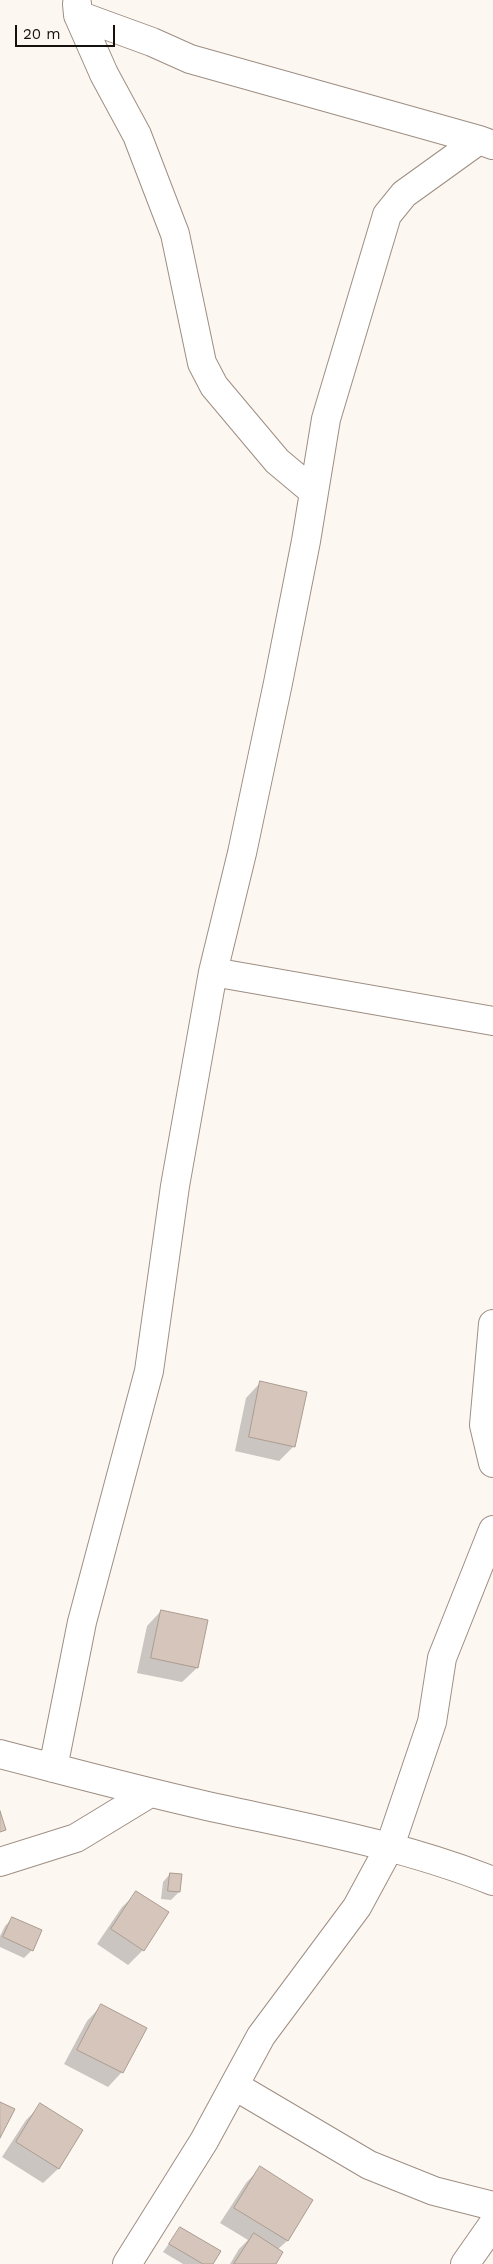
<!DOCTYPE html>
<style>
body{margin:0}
#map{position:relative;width:493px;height:2264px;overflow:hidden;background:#fdf7f2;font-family:"Work Sans",sans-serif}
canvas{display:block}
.scale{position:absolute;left:15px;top:25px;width:100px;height:22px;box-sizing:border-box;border:2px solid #17110d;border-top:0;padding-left:6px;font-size:15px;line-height:18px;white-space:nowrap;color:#17110d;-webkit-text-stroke:4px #fdf7f2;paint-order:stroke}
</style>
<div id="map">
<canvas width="493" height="2264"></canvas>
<div class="scale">20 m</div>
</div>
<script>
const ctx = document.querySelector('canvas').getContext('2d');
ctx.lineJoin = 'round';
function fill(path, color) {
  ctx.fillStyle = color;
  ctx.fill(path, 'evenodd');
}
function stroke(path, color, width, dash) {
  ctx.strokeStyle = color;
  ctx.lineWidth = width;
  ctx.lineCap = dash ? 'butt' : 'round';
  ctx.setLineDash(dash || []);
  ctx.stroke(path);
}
fill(new Path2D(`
 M260 1383 294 1446 279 1461 235 1451 246 1398Z
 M161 1611 197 1668 182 1682 137 1673 147 1626Z
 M170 1874 179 1892 171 1900 161 1899 163 1882Z
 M137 1893 168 1913 143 1950 128 1965 97 1944 122 1907Z
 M13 1918 32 1950 24 1958 0 1947V1936L5 1926Z
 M101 2006 122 2072 108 2087 64 2064 87 2021Z
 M41 2105 82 2131 58 2169 43 2183 2 2157 26 2120Z
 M260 2168 312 2200 287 2241 277 2250 274 2264H230L239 2249 248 2240 220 2223 246 2183Z
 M180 2228 212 2264H183L163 2252Z`), '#0003');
const building = new Path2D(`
 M260 1381 307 1392 295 1447 249 1437Z
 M161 1610 208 1620 198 1668 151 1658Z
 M0 1811 6 1830 0 1832Z
 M170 1873 182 1874 180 1892 168 1891Z
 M136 1891 169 1912 144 1951 111 1929Z
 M12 1917 42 1930 33 1951 3 1937Z
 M101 2004 147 2028 123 2073 77 2050Z
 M0 2102 15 2109 0 2138Z
 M40 2103 83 2130 59 2169 16 2142Z
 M260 2166 313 2200 288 2241 234 2208Z
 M180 2227 221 2251 213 2264H203L169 2244Z
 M254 2233 283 2252 276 2264H234Z`);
fill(building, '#d6c5ba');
stroke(building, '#ab9c90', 1);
const street = new Path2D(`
 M77 4 78 15 152 42 190 59 479 140
 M78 15 104 74 137 135 175 234 202 363 214 386 277 461 314 492
 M213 972 493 1021
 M493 1324 484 1425 493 1463
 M0 1754C74 1773 147 1793 221 1809 313 1829 405 1846 493 1881
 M53 1768 82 1622 149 1371 175 1186 213 972 242 853 278 683 306 541 326 419 387 215 404 194 479 140 493 145
 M0 1862 76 1838 150 1793
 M235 2086 369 2165 434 2191 493 2206
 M127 2264 204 2141 261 2036 357 1907 390 1846 432 1722 442 1658 493 1530
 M465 2264 493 2224`);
stroke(street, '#9e8e83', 30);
stroke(street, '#fff', 28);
</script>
